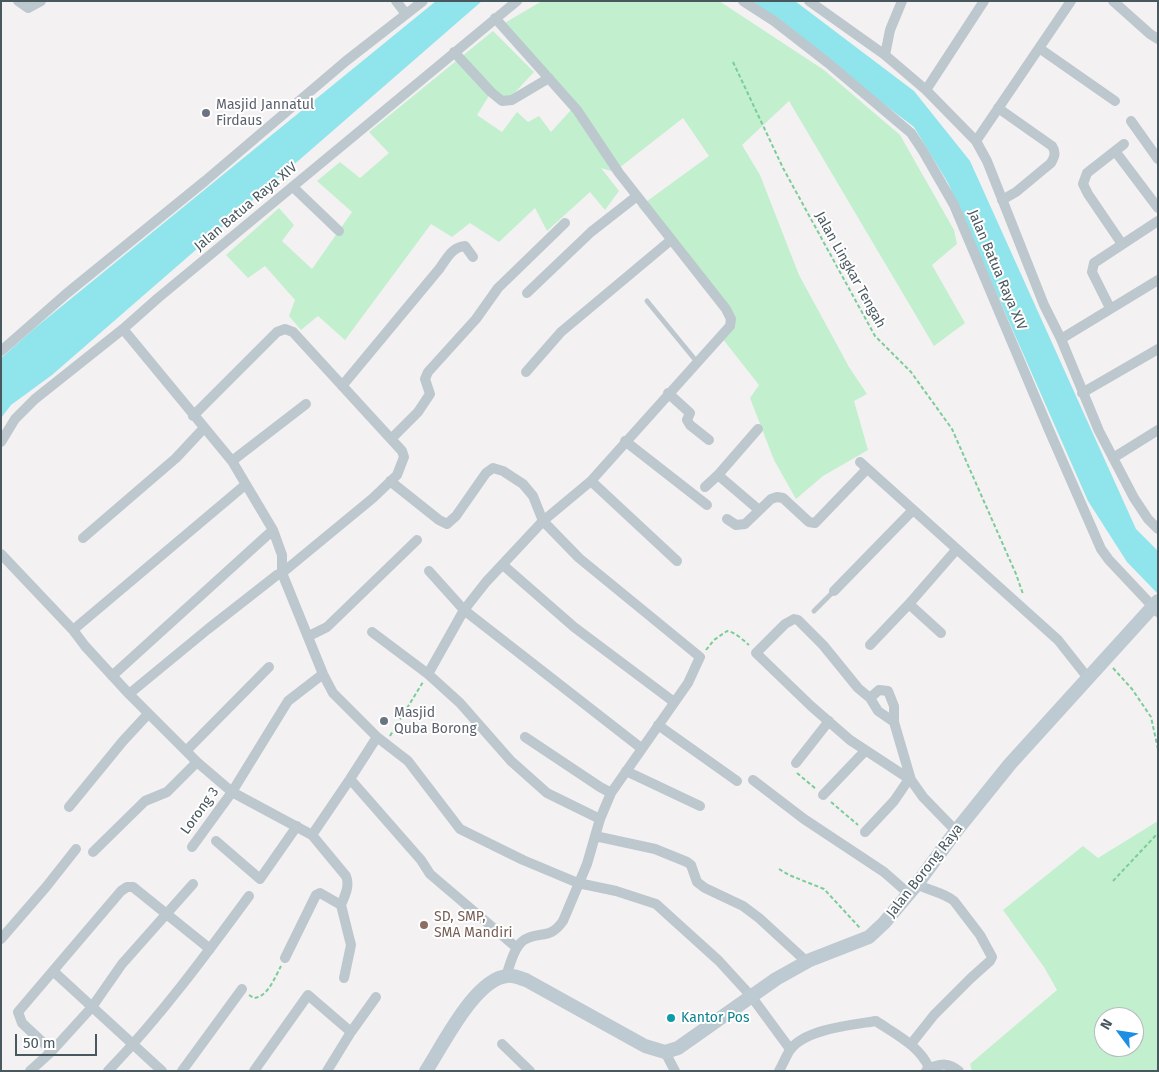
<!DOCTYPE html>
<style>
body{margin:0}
#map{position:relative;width:1159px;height:1072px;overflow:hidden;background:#f4f1f2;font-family:"Fira Sans",sans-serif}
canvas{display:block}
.frame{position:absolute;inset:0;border:2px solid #49585f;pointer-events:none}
.north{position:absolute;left:1094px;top:1007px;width:50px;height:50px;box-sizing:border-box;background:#fff;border:1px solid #b6bcbf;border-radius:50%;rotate:301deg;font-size:14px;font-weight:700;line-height:20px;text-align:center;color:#49585f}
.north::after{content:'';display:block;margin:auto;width:18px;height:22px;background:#1c8ee3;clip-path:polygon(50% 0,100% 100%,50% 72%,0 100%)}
.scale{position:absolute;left:15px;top:1034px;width:82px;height:22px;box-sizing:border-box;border:2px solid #49585f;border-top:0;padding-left:6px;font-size:15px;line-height:18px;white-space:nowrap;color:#49585f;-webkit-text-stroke:4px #fff;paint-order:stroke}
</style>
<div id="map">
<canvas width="1159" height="1072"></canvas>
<div class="frame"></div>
<div class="north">N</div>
<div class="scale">50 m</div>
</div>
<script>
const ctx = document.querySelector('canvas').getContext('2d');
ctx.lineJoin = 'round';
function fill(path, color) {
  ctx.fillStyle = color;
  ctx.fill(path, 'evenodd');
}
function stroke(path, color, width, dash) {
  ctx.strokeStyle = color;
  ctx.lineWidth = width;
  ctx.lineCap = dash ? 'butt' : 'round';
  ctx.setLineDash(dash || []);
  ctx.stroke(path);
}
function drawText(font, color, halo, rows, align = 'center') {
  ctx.font = font + ' "Fira Sans",sans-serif';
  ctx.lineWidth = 4;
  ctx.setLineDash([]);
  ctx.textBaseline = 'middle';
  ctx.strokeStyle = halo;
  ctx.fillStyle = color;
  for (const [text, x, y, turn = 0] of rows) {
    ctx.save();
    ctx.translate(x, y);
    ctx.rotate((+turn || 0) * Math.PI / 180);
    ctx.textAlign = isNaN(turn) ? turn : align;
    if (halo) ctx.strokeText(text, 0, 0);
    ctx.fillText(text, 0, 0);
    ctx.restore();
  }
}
fill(new Path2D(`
 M542 1H719L824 70 900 135 954 230 957 244 932 265 965 323 934 346 789 101 742 145 760 175 799 275 849 367 867 394 854 401 868 450 823 476 796 499 774 460 750 398 759 385 722 338 729 318 672 245 639 207 709 156 683 118 614 172 601 168 619 191 605 210 590 192 547 231 535 208 499 242 470 223 452 237 431 224 345 340 318 316 301 330 289 316 295 300 265 266 248 278 226 255 279 208 294 225 282 241 312 269 352 212 317 181 340 162 360 178 389 153 369 132 493 31 534 72 506 102 492 91 477 115 502 132 517 112 528 122 539 116 551 132 571 110 503 24Z
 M1158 821V1071H972L970 1064 1057 990 1044 967 1003 910 1083 846 1098 858ZM1104 1017H1134V1047H1104Z`), '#c2efcd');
fill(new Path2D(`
 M436 1H482L52 375 11 405 1 418V358L35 328Z
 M748 1H795L914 91 970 161 1136 529 1158 551V594L1127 562 1088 501 948 183 914 127Z`), '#90e5ec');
stroke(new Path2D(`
 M733 62 783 168 875 336 911 372 952 429 1016 574 1023 594
 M706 650 714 640 727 631C735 632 743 640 749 645
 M1113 668 1132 689 1151 717 1158 749
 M390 736 423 682
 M797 773 816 789
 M831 802 858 825
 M779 869 789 875 824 889 860 928
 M1113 881 1158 833
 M249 995 254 998C268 997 275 977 281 966`), '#7acd99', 2, [4, 2.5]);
stroke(new Path2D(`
 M647 301 697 362
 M814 611 834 591`), '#bdc8ce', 5);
stroke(new Path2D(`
 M18 1 28 8 41 1
 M396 1 406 14
 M743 1 774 21 828 63 911 133 923 151 954 205 1049 430 1101 549 1109 560 1158 612
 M809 1 885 55 926 90 976 141 987 161 1044 305 1061 339 1099 431 1134 498 1148 519 1158 529
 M1113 1 1150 34 1158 39
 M1039 48 1115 101
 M454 52 491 92 502 101 512 100 549 78
 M885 55 890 30 902 1
 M926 90 984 1
 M998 108 1052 146C1056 152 1055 156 1051 163L1016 192 1002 200
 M1131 121 1158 159
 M976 141 1071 1
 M1115 151 1158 208
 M293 187 339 231
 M1122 244 1088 194 1083 184 1087 173 1124 144
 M527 293 591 232 637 196
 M1110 308 1092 272 1094 263 1158 221
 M123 329 232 461 273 530 282 555V573L323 674 333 693 377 737 408 761 460 829 523 860 578 883 616 891 656 904 719 961 751 996 790 1049
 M1061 339 1158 280
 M1 351 66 294 205 181 346 61 423 1
 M526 372 561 332 671 240
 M342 386 440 268C447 258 452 247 465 246L473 257
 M668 393 690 413 687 420 690 425 709 440
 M1082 393 1158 349
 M391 439 418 412 430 394 425 379 428 372 476 319 498 288 565 223
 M625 441 707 505
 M1 442 15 419 35 399 123 329 158 298 517 1
 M1113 458 1158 430
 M232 461 306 404
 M860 462 1058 640 1088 678
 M718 475 759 510
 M390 481 439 520 447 524 456 516 486 473 493 468 503 471 523 484 533 496 543 521 579 558 700 657 688 683 611 793 600 819 587 864 563 921C549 941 540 930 524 940 514 947 510 965 506 976
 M591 481 677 561
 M705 487 718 475 758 429
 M727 519 736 525 745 524 771 499 777 497 783 498 809 522 815 523 867 469
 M83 538 176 458 204 428
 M1 554 73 630 85 646 129 694 197 762 232 792 192 847
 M503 565 574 627 674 702
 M429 571 464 610 641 748
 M834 591 913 510
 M909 604 941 633
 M73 630 245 485
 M372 632 428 674 460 703 511 761 547 793 600 819
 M309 636 327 627 417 540
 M870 645 909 604 956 550
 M323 674 288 701 232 792 312 835 346 876C350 886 345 895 341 905
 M428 674 464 610 486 582 543 521 591 481 730 326 731 319 726 309 619 173 577 110 495 18
 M112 676 273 530
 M129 694 208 629 277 575 282 573 373 498 397 475 404 457 402 451 293 332 285 329 277 332 193 416
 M870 698 879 690 888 691 894 706V722
 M658 725 737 781
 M525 737 600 787 611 793
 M186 751 269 667
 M796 763 829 721
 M626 771 700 806
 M350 779 421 860 430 874 517 948
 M753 780 804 819 884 872 908 893
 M911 780 850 740 811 706 756 653 785 624 794 619 798 620 823 645 858 688 870 698 878 711 894 722 911 780 923 797 956 831
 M823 795 865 751
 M69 807 123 741 148 714
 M865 832 894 801 909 779
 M312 835 350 779 377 737
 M595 836 655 849 687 862 691 865 697 882 705 888 743 906 759 918 807 962
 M216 841 260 879 297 826
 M93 852 145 801 167 792 197 762
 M1 939 46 887 76 849
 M285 958 316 895 320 893 341 905 351 945 344 978
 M53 971 162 1071
 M502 1044 530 1071
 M911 1044 934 1015 971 978 990 961 992 957 980 935 954 901C943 892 929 891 917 884
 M52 1051 22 1023 18 1012 121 891 127 887H133L210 949
 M665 1052 675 1071
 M929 1068C942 1064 948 1062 959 1071
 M30 1071 52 1051 92 1007 122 964 193 884
 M108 1071C160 1017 205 956 249 896
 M182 1071 242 989
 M254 1071 308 995 351 1032
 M327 1071 351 1032 376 997
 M779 1071C783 1064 786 1056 790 1050 805 1029 852 1025 876 1021 895 1034 920 1046 929 1068L926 1071`), '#bdc8ce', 10);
stroke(new Path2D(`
 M426 1071C443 1045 475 979 507 976 514 975 520 978 526 980L645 1046 665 1052 678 1048 776 979 810 960 869 937 884 923 917 884 956 831 1010 764 1158 601`), '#becad2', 14);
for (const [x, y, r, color] of [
 [206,113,5,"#6b7280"],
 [384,721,5,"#6b7280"],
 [424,925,5,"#8d6e63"],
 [671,1018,5,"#0f9aa8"]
]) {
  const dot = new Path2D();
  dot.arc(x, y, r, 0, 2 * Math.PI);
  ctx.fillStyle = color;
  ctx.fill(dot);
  stroke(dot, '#fff', 2);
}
drawText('14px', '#5b616d', '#fff', [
 ["Masjid Jannatul",216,105],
 ["Firdaus",216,121],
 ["Masjid",394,713],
 ["Quba Borong",394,729]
], 'left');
drawText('14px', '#49585f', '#fff', [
 ["Jalan Batua Raya XIV",246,207,-40],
 ["Jalan Lingkar Tengah",850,270,61],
 ["Jalan Batua Raya XIV",997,270,67],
 ["Lorong 3",200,811,-54],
 ["Jalan Borong Raya",925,871,-52]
]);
drawText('14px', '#785e54', '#fff', [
 ["SD, SMP,",434,917],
 ["SMA Mandiri",434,933]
], 'left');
drawText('14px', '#0d838f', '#fff', [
 ["Kantor Pos",681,1018]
], 'left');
</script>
